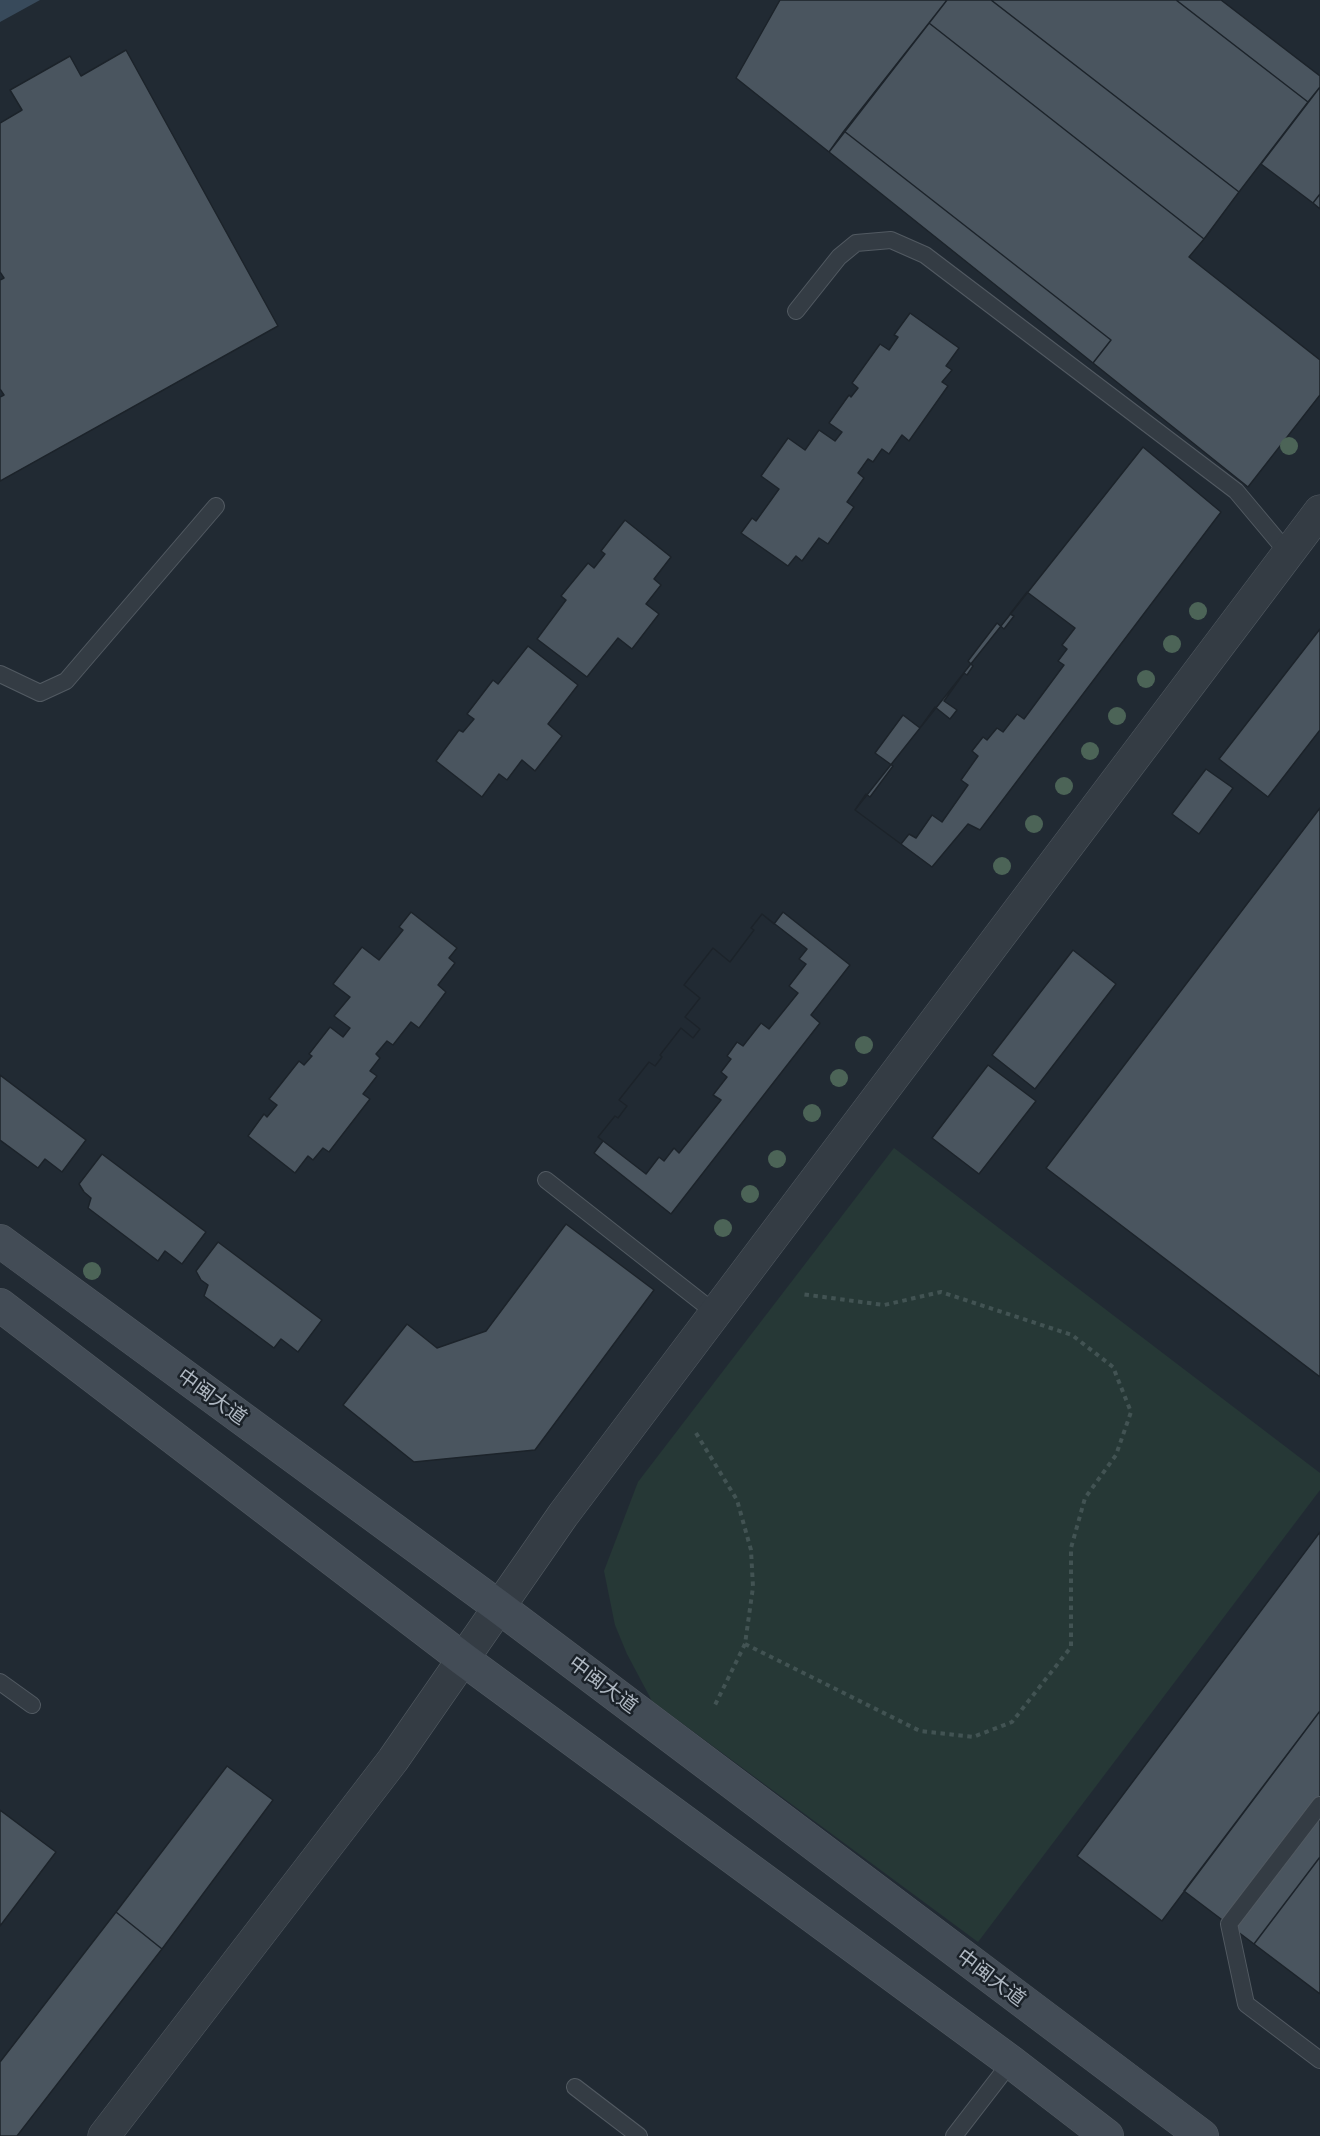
<!DOCTYPE html>
<meta charset="utf-8">
<style>
body{margin:0}
canvas{display:block;background:#212a33}
</style>
<canvas width="1320" height="2136"></canvas>
<script>
const ctx = document.querySelector('canvas').getContext('2d');
ctx.lineJoin = 'round';
function fill(path, color) {
  ctx.fillStyle = color;
  ctx.fill(path, 'evenodd');
}
function stroke(path, color, width, dash) {
  ctx.strokeStyle = color;
  ctx.lineWidth = width;
  ctx.lineCap = dash ? 'butt' : 'round';
  ctx.setLineDash(dash || []);
  ctx.stroke(path);
}
function drawText(font, color, halo, rows, align = 'center') {
  ctx.font = font + ' "Public Sans","Noto Sans SC",sans-serif';
  ctx.lineWidth = 5;
  ctx.setLineDash([]);
  ctx.textBaseline = 'middle';
  ctx.strokeStyle = halo;
  ctx.fillStyle = color;
  for (const [text, x, y, turn = 0] of rows) {
    ctx.save();
    ctx.translate(x, y);
    ctx.rotate((+turn || 0) * Math.PI / 180);
    ctx.textAlign = isNaN(turn) ? turn : align;
    if (halo) ctx.strokeText(text, 0, 0);
    ctx.fillText(text, 0, 0);
    ctx.restore();
  }
}
fill(new Path2D(`
 M894 1148 1320 1473V1490L978 1942 652 1701 627 1654 615 1625 604 1571 638 1482Z`), '#263836');
fill(new Path2D(`
 M0 0H40L0 22Z`), '#384a5b');
const building = new Path2D(`
 M780 0H947L829 152 736 78Z
 M947 0H991L1239 192 1204 239 929 23Z
 M991 0H1176L1308 102 1239 192Z
 M1176 0H1221L1320 76V87L1308 102Z
 M929 23 1204 239 1189 257 1320 360V395L1248 487 1093 363 1111 340 844 131Z
 M126 50 278 326 0 481V397L4 395 0 389V280L4 278 0 272V123L22 110 10 90 70 56 81 76Z
 M1320 87V194L1313 203 1261 164Z
 M844 131 1111 340 1093 363 829 152Z
 M1320 194V209L1313 203Z
 M910 313 959 348 946 366 952 370 942 382 948 386 909 441 902 435 889 454 882 449 873 462 868 459 858 473 864 478 847 502 854 507 828 544 819 538 802 561 796 556 788 566 741 533 752 518 756 521 779 489 761 476 788 438 805 450 819 430 835 441 842 432 829 423 849 395 851 397 858 388 852 383 880 344 889 350 898 337 894 335Z
 M1143 447 1221 512 980 830 968 824 932 867 855 810Z
 M625 520 671 557 654 579 661 585 646 604 659 614 632 649 618 638 587 677 537 639 566 600 561 596 588 563 594 568 605 554 601 551Z
 M1027 592 1075 628 1062 645 1067 649 1058 661 1064 665 1024 719 1017 714 1003 732 997 728 987 740 983 737 972 751 978 756 961 780 968 785 942 822 932 815 916 838 909 834 901 844 855 810 866 794 870 797 893 766 875 753 903 715 920 728 935 707 950 719 957 710 944 701 964 673 967 675 973 666 968 661 997 623 1004 629 1014 616 1010 614Z
 M1320 629V730L1268 797 1219 759Z
 M528 646 578 685 548 724 562 736 535 771 522 760 507 780 499 774 482 797 436 761 459 730 463 732 474 719 467 714 493 680 498 684Z
 M1206 769 1233 788 1199 834 1172 814Z
 M1320 808V1377L1046 1168Z
 M411 912 457 948 449 958 455 963 438 985 446 992 419 1028 411 1022 393 1045 387 1041 376 1054 380 1058 370 1071 377 1076 363 1094 370 1099 329 1152 323 1148 313 1160 308 1156 295 1173 248 1136 264 1114 267 1117 277 1105 269 1099 299 1061 304 1065 312 1056 309 1054 330 1027 343 1037 350 1028 334 1016 350 997 333 984 362 947 379 960 403 930 399 927Z
 M783 912 850 965 811 1015 820 1023 671 1214 594 1153 603 1141 598 1137 615 1116 618 1118 627 1106 619 1100 649 1062 655 1066 662 1057 660 1055 681 1028 693 1038 700 1029 685 1017 700 998 684 985 713 948 730 962 754 930 751 928 762 914 774 924Z
 M762 914 807 949 799 959 806 964 789 986 798 993 769 1029 761 1023 743 1046 737 1042 727 1056 731 1059 721 1072 727 1077 713 1095 721 1100 679 1153 674 1148 664 1161 659 1157 646 1174 598 1137 615 1116 618 1118 627 1106 619 1100 649 1062 655 1066 662 1057 660 1055 681 1028 693 1038 700 1029 685 1017 700 998 684 985 713 948 730 962 754 930 751 928Z
 M1073 950 1116 984 1035 1089 992 1055Z
 M988 1065 1036 1101 979 1174 932 1138Z
 M0 1075 86 1140 62 1172 45 1159 38 1168 0 1140Z
 M102 1154 206 1232 182 1264 165 1251 158 1261 88 1208 91 1198 84 1192 79 1184Z
 M566 1224 654 1290 535 1450 414 1462 343 1405 407 1324 437 1348 486 1331Z
 M218 1242 322 1320 298 1352 281 1339 274 1348 204 1296 208 1285 201 1280 196 1271Z
 M1320 1532V1711L1162 1921 1077 1856Z
 M1320 1711V1857L1254 1944 1184 1891Z
 M227 1766 273 1800 162 1949 116 1912Z
 M0 1810 56 1852 0 1926Z
 M1320 1857V1994L1254 1944Z
 M116 1912 162 1949 17 2136H0V2062Z`);
fill(building, '#4a555f');
stroke(building, '#1c232a', 1.5);
const service = new Path2D(`
 M796 311 839 257 856 243 891 240 925 255 1236 491 1288 553
 M0 674 40 693 66 681 216 506
 M546 1180 714 1312
 M0 1682 32 1705
 M1320 1805 1229 1924 1246 2004 1320 2060
 M575 2087 639 2136
 M954 2136 1011 2062`);
const minor = new Path2D(`
 M104 2136 393 1760 563 1515 1320 511`);
const secondary = new Path2D(`
 M0 1241 499 1607 1202 2136
 M0 1305 463 1659 1011 2062 1107 2136`);
stroke(service, '#525a62', 18);
stroke(minor, '#525a62', 33);
stroke(secondary, '#525a62', 34);
stroke(new Path2D(`
 M696 1433 737 1500 751 1550 753 1587 745 1644 715 1705
 M745 1644 920 1731 973 1737 1012 1722 1071 1647V1548L1085 1498 1116 1455 1131 1412 1113 1367 1072 1335 941 1292 884 1305 801 1294`), '#425353', 4, [4.5, 4.5]);
stroke(service, '#343c44', 16);
stroke(minor, '#343c44', 32);
stroke(secondary, '#434c56', 33);
ctx.fillStyle = '#4c6457';
for (const [x, y] of [
 [1289,446],
 [1198,611],
 [1172,644],
 [1146,679],
 [1117,716],
 [1090,751],
 [1064,786],
 [1034,824],
 [1002,866],
 [864,1045],
 [839,1078],
 [812,1113],
 [777,1159],
 [750,1194],
 [723,1228],
 [92,1271]
]) {
  ctx.beginPath();
  ctx.arc(x, y, 9, 0, 2 * Math.PI);
  ctx.fill();
}
drawText('20px', '#aeb7c1', '#1a2128', [
 ["中闽大道",212,1397,36],
 ["中闽大道",603,1685,37],
 ["中闽大道",991,1978,37]
]);
</script>
